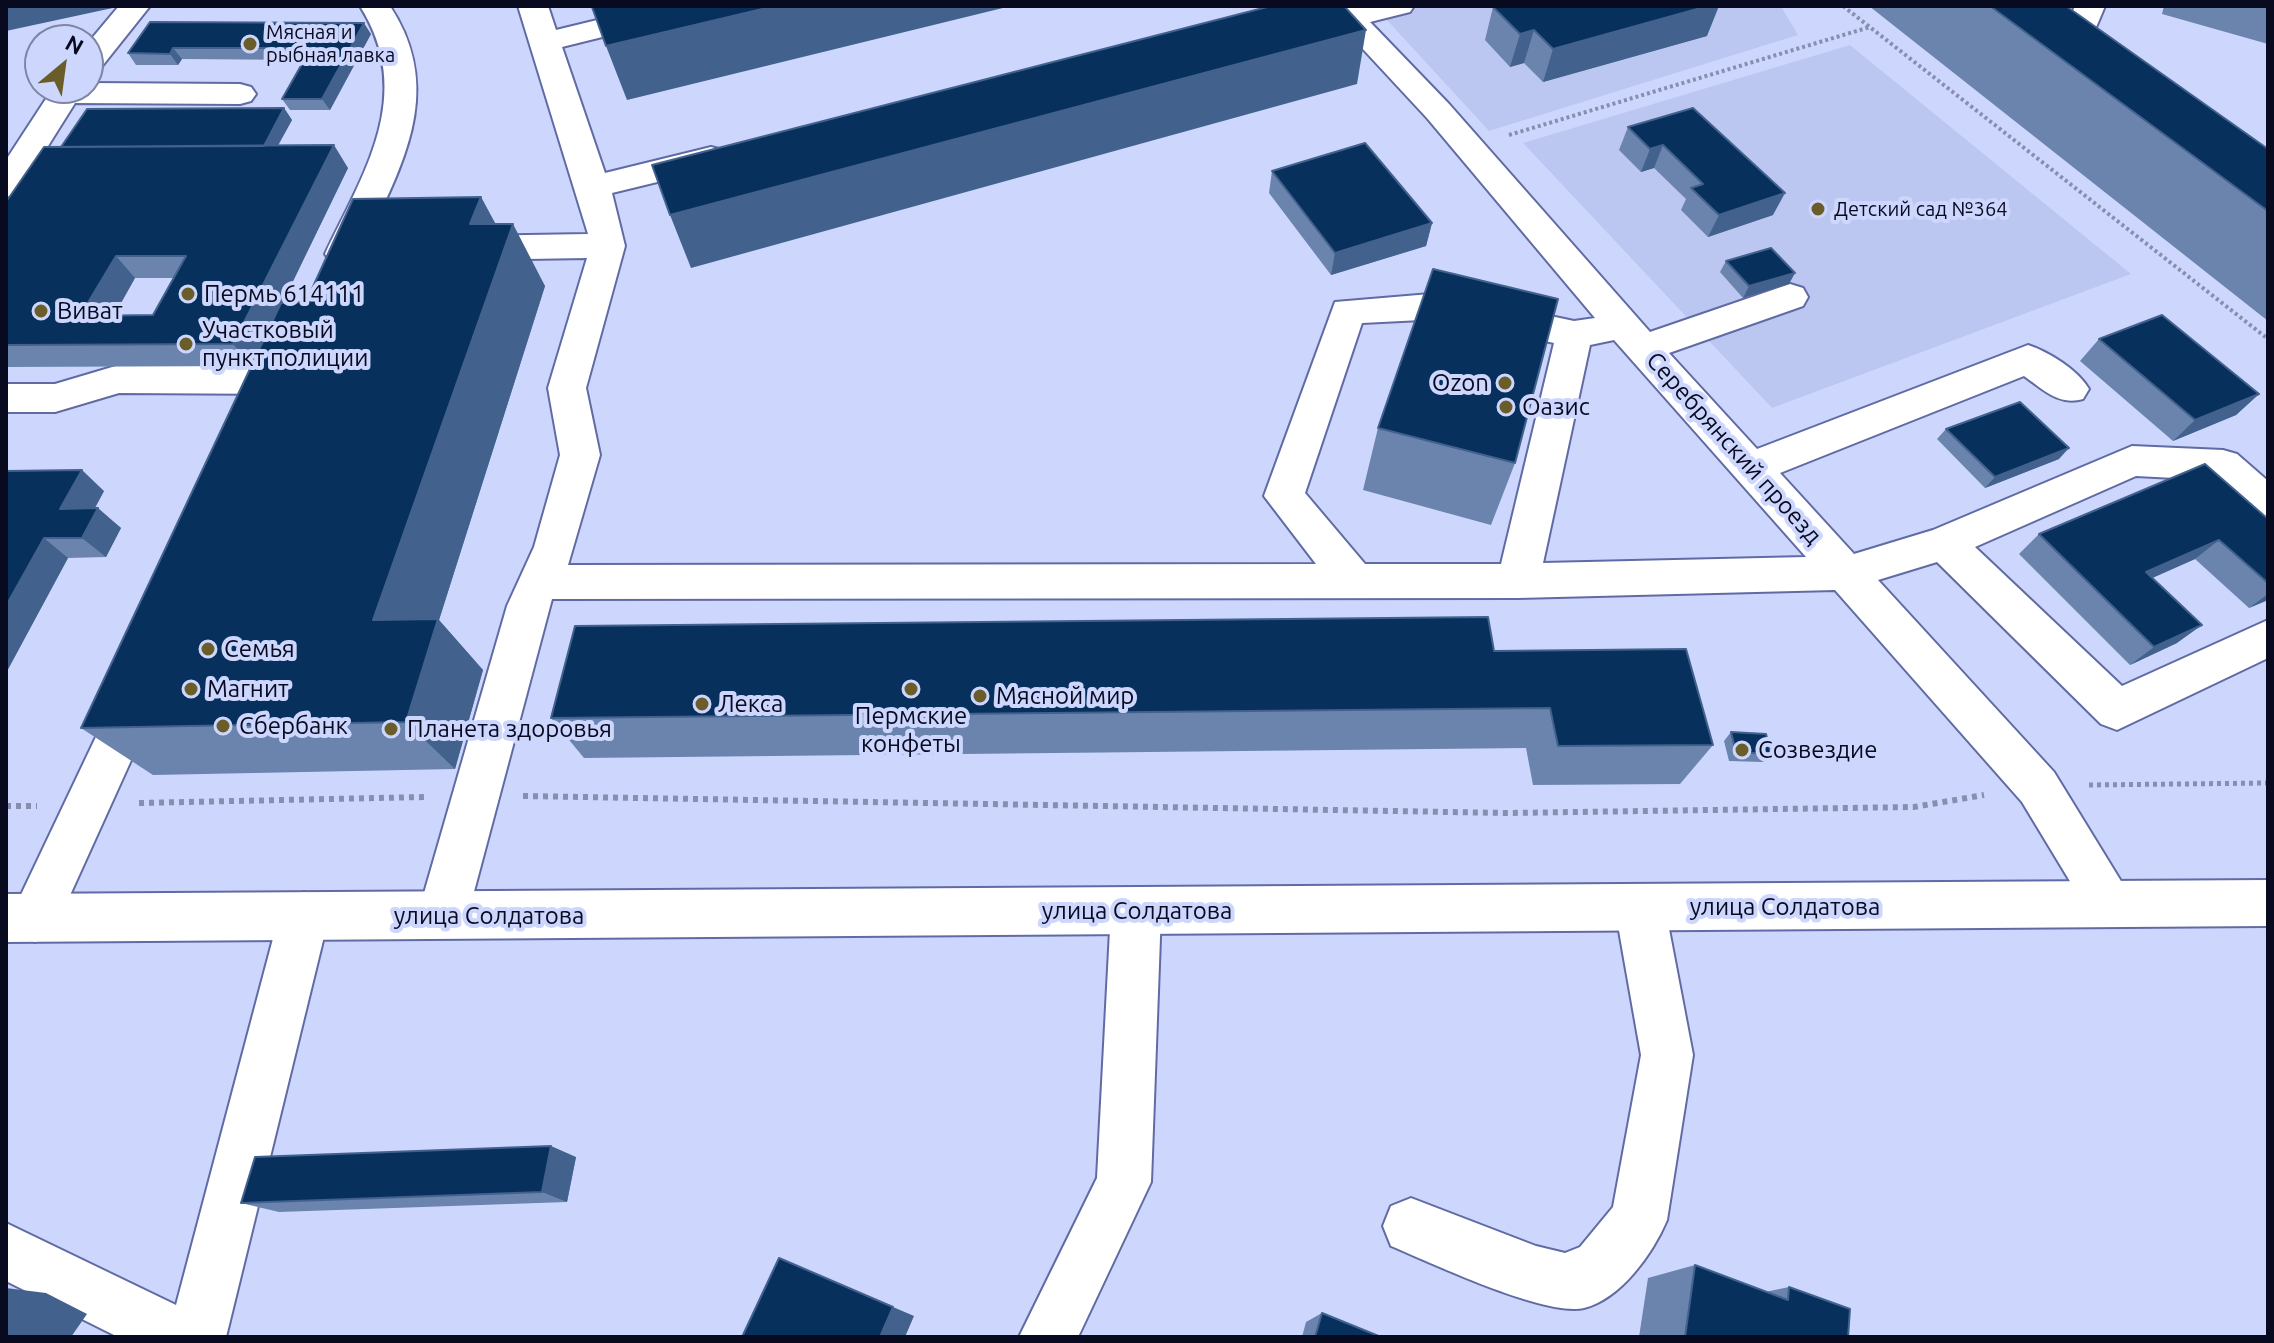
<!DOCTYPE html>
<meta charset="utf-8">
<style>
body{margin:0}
#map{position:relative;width:2274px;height:1343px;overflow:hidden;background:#cdd7fe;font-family:Ubuntu,sans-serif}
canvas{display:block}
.frame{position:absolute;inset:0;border:8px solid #080a20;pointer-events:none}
.north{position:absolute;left:24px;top:24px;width:80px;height:80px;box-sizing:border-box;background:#cdd7fe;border:2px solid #7e85a5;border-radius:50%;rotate:29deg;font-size:22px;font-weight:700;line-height:32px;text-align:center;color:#080a20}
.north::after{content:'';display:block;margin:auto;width:28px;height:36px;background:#6b5d2a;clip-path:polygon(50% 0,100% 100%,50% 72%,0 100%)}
</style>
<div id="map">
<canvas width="2274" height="1343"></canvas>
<div class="frame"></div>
<div class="north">N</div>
</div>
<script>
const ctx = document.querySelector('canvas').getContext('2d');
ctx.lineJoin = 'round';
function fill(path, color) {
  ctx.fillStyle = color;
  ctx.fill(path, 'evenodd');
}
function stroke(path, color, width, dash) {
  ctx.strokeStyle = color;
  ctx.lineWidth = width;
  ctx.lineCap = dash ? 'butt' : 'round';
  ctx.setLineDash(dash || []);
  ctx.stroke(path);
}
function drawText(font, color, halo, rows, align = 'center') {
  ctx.font = font + ' Ubuntu,sans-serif';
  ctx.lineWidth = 8;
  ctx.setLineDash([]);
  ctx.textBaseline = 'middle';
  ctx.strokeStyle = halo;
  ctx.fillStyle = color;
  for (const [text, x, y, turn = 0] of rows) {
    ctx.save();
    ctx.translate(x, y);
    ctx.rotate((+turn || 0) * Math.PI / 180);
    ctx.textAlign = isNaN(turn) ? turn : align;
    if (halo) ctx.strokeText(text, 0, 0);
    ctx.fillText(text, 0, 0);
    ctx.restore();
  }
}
fill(new Path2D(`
 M1374 6H1781L1798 35 1489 131Z
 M1850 45 2131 274 1772 408 1523 143Z`), '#bcc7f1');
const minor = new Path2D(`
 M119 6H150L99 70 88 72V43Z
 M360 6H390C448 94 398 171 361 254L355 262 343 266 331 262 325 254C364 172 416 95 360 6Z
 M518 6H548L556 30 655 6H707L703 12 562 47 605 173 711 147 723 150 728 158 723 166 612 193 625 246 586 388 600 455 568 565 1316 564 1264 496 1335 302 1442 293 1574 321 1595 318 1427 118 1323 6H1414L1410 12 1370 22 1449 104 1650 332 1790 284 1803 288 1808 297 1803 306 1669 353 1757 449 2028 345C2049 352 2078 370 2089 389L2083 399C2059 406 2044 390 2024 376L1780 473 1854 554 1933 530 2132 446 2223 450 2237 454 2268 481V521L2254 516 2213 480 2136 476 1975 547 2122 686 2268 620V658L2117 730 2101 724 1937 562 1878 580 2054 772 2135 904 2128 921 2111 927 2094 921 2022 802 1835 590 1518 598 552 599 468 914 460 931 443 938 426 931 418 914 507 606 534 547 560 455 548 388 587 258 466 260 454 256 449 248 454 240 466 236 588 234ZM1442 319 1554 343 1501 564H1365L1305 493 1362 323ZM1614 340 1806 557 1543 563 1590 345Z
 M2075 6H2105L2081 63 2088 71 2083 78C2067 82 2059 78 2049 65Z
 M88 83 240 84 251 87 256 94 251 101 240 104 75 103 18 194 6 197V160L53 88H88Z
 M119 365 285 366 298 370 304 380 298 390 285 394 119 393 55 412H6V384H55Z
 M139 675 155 680 161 694 52 935 35 942 18 935 10 918 18 901 123 680Z
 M1640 885 1657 891 1665 908 1693 1055 1667 1220C1653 1253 1621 1299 1584 1308 1545 1317 1432 1263 1391 1246L1383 1226 1391 1206 1411 1198 1536 1246 1565 1253 1580 1247 1613 1207 1641 1055 1615 908 1623 891Z
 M1136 888 1153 894 1161 911 1151 1182 1078 1337H1019L1097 1178 1111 911 1119 894Z
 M304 892 321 899 329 916 226 1337H118L6 1281V1223L176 1305 279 916 287 899Z`);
const major = new Path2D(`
 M2268 880V926L6 942V894Z`);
stroke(minor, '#606ba4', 4);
stroke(major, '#606ba4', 4);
stroke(new Path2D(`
 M1843 6 2268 339
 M1509 135 1870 27`), '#878eaf', 4, [3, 3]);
stroke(new Path2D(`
 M2089 785 2268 783`), '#878eaf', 5, [4, 4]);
stroke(new Path2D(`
 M523 796 1508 813 1914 807 1984 795
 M139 803 425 797
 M6 806H37`), '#878eaf', 6, [5, 5]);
fill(minor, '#fff');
fill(major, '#fff');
fill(new Path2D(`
 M1869 6H2066L2268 149V321Z
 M2164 6H2268V44L2162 14Z
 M1493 7 1707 36 1543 82 1524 63 1510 67 1485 40Z
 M150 22 371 34 330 110H290L282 99 305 60 182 59 178 65H136L128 53Z
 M284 108 292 120 278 146 348 168 282 303 306 302 481 197 495 224 545 286 439 620 483 670 455 769 153 775 81 728 252 366 6 367V202L61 147ZM135 278H173L153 315 114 316Z
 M1693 108 1773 215 1708 237 1681 210 1686 199 1654 168 1641 172 1619 150 1628 127Z
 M1272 171 1432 223 1426 246 1331 275 1269 193Z
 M1726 261 1789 284 1743 298 1720 272Z
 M2099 339 2259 394 2236 415 2173 441 2080 361Z
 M1378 428 1515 463 1491 525 1363 490Z
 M1946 429 2059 459 1985 488 1937 439Z
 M6 471 104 491 95 508 121 528 106 557 68 558 6 673Z
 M2268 519V600L2249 608 2195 559 2152 578 2177 643 2130 665 2019 554 2039 534Z
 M1494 651 1713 745 1680 784 1533 785 1526 748 584 758 551 718Z
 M1731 732 1771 754 1763 762 1729 761 1724 741Z
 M576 1157 567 1202 279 1212 241 1203Z
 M1695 1265 1765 1292 1789 1287 1848 1337H1639L1648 1278Z
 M1322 1313 1381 1337H1302L1306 1322Z`), '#6a84ae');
fill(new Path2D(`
 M6 6H122L6 31Z
 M775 6H1011L627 100 606 46Z
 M1708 6H1719L1707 36 1543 82 1553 49Z
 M364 23 371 34 330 110 322 99Z
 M1366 30 1357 84 691 268 670 215Z
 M1534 30 1524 63 1510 67 1520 34Z
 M173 48 182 59 178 65 170 54Z
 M284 108 292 120 265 168 257 157Z
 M334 145 348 168 252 366 233 344Z
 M1663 145 1654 168 1641 172 1650 149Z
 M1785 193 1773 215 1708 237 1719 215Z
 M481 197 506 243 513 224 545 286 439 620 483 670 455 769 406 722 373 620 470 224Z
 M1432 223 1426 246 1331 275 1335 253Z
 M116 256 135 278 101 338 80 316Z
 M1795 273 1789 284 1743 298 1749 286Z
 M2259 394 2236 415 2173 441 2195 420Z
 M2069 448 2059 459 1985 488 1995 477Z
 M82 470 104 491 84 528 60 509Z
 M98 508 121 528 106 557 82 538Z
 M44 538 68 558 6 673V606Z
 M2219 540 2195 559 2123 591 2146 572Z
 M2268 594V600L2249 608Z
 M2202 625 2177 643 2130 665 2154 647Z
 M551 1146 576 1157 567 1202 542 1192Z
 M6 1288 46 1293 87 1314 71 1337H6Z
 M893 1307 914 1316 905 1337H880Z`), '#42628d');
const building = new Path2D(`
 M594 6H775L606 46 592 7Z
 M1271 6H1344L1366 30 670 215 652 165Z
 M1497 6H1708L1553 49 1534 30 1520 34 1493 7Z
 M1990 6H2066L2268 149V211Z
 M150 22 364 23 322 99H282L311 48H173L170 54 128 53Z
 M284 108 264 146 61 147 87 109Z
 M1693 108 1785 193 1719 215 1691 188 1703 184 1663 145 1650 149 1628 127Z
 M1365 143 1432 223 1335 253 1272 171Z
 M334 145 233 344 6 345V202L44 147ZM116 256H186L153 315 80 316Z
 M481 197 470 224H513L373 620 438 619 406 722 81 728 281 303 306 302 353 199Z
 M1771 248 1795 273 1749 286 1726 261Z
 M1433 269 1558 299 1515 463 1378 428Z
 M2162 315 2259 394 2195 420 2099 339Z
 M2020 402 2069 448 1995 477 1946 429Z
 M2205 464 2268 519V583L2219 540 2146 572 2202 625 2154 647 2039 534Z
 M82 470 60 509 98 508 82 538H44L6 606V471Z
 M1488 617 1494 651 1686 649 1713 745 1558 746 1550 708 551 718 575 626Z
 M1731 732 1766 734 1771 754 1736 752Z
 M551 1146 542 1192 241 1203 255 1157Z
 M779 1258 893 1307 880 1337H742Z
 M1695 1265 1788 1300 1789 1287 1850 1309 1848 1337H1685Z
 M1322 1313 1381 1337H1315Z`);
fill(building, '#07305d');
stroke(building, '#42628d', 2);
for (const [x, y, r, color] of [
 [250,44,8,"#6b5d2a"],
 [1818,209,8,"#6b5d2a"],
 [188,294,8,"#6b5d2a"],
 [41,311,8,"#6b5d2a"],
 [186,344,8,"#6b5d2a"],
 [1505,383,8,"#6b5d2a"],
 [1506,407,8,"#6b5d2a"],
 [208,649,8,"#6b5d2a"],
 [191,689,8,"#6b5d2a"],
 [911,689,8,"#6b5d2a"],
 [980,696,8,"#6b5d2a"],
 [702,704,8,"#6b5d2a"],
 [223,726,8,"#6b5d2a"],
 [391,729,8,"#6b5d2a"],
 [1742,750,8,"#6b5d2a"]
]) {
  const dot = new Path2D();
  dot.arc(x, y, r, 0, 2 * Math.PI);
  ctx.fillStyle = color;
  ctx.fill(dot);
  stroke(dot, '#cdd7fe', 3);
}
drawText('20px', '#080a20', '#cdd7fe', [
 ["Мясная и",266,32],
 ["рыбная лавка",266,55],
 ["Детский сад №364",1834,209]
], 'left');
drawText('24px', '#080a20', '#cdd7fe', [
 ["Пермь 614111",204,294],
 ["Виват",57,311],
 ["Участковый",202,330],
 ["пункт полиции",202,358],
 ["Ozon",1489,383,"right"],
 ["Оазис",1522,407],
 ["Семья",224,649],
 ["Магнит",207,689],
 ["Мясной мир",996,696],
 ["Лекса",718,704],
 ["Пермские",911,716,"center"],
 ["конфеты",911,744,"center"],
 ["Сбербанк",239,726],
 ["Планета здоровья",407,729],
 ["Созвездие",1758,750]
], 'left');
drawText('24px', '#080a20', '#cdd7fe', [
 ["Серебрянский проезд",1734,448,48],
 ["улица Солдатова",1785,907],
 ["улица Солдатова",1137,911],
 ["улица Солдатова",489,916]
]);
</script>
